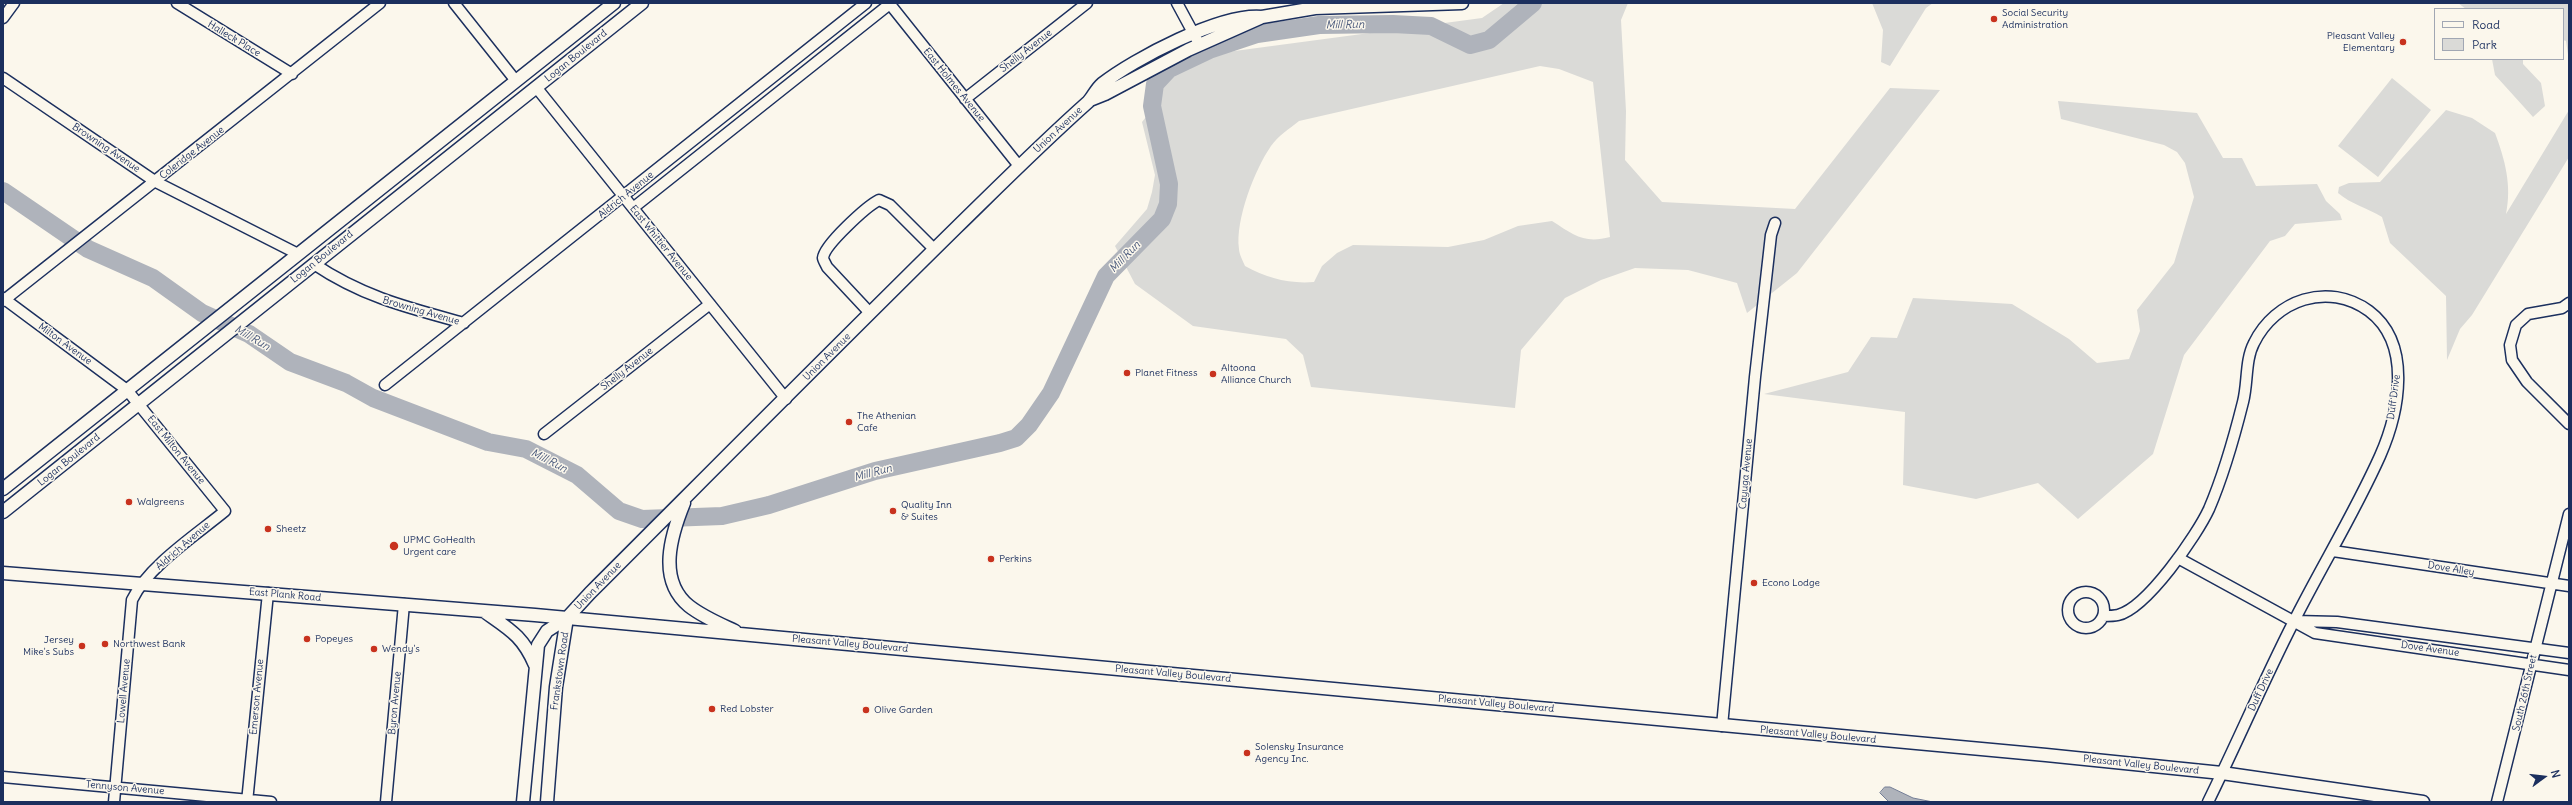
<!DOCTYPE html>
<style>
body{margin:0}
#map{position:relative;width:2572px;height:805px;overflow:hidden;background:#fbf7ec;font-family:Delius,sans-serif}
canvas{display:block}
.frame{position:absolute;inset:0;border:4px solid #1b2f5e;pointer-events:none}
.legend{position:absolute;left:2434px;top:8px;width:130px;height:52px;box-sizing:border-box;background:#fbf7ec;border:1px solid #a1a7b3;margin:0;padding:5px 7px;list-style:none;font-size:12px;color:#1b2f5e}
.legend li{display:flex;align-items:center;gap:8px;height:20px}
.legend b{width:20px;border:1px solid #a1a7b3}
.north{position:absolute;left:2524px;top:757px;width:40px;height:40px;-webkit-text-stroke:3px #fbf7ec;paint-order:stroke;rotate:75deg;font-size:11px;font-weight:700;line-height:16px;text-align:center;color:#1b2f5e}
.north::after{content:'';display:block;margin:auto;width:14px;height:18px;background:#1b2f5e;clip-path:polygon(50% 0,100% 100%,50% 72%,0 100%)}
</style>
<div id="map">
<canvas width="2572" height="805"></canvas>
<div class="frame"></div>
<ul class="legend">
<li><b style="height:5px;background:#fbf7ec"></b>Road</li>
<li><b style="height:11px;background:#dadad7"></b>Park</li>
</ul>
<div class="north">N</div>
</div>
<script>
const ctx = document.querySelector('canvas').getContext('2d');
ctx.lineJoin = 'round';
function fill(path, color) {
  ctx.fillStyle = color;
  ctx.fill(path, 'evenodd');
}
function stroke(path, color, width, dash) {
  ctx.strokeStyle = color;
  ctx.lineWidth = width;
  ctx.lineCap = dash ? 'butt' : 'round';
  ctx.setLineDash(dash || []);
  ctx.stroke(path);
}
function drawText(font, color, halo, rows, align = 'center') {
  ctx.font = font + ' Delius,sans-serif';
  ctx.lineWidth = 3;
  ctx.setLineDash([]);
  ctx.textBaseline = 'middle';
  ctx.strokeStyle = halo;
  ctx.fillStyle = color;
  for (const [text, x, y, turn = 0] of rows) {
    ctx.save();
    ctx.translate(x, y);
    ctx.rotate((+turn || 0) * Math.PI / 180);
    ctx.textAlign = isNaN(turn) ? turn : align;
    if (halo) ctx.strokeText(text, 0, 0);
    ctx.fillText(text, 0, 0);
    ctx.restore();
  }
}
fill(new Path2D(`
 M1504 3H1628L1621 20 1626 111 1625 160 1662 202 1795 209 1890 88 1940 90 1797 273 1747 313 1737 283 1688 270 1635 268 1601 280 1565 298 1521 350 1515 408 1311 387 1303 355 1286 339 1193 326 1135 284 1115 246 1147 209 1152 192 1155 175 1142 122 1158 102 1164 80 1197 56 1482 18ZM1540 66 1559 69 1593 82 1610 237C1584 244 1574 235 1552 221L1518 226 1484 240 1448 247 1353 245 1337 253 1322 266 1314 282C1288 284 1267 278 1245 266 1243 261 1239 254 1239 249 1235 220 1255 169 1271 146 1278 136 1289 129 1299 121Z
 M1872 3H1933L1926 8 1890 66 1881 62 1883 30Z
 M2458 3H2569V61L2566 41 2563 40V9H2466Z
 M2492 59H2523V64L2541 83 2545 106 2533 117 2495 75Z
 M2392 78 2431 110 2378 177 2338 146Z
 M2058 101 2197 113 2223 158H2242L2256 186 2317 184 2326 201 2340 214 2342 220 2295 224 2285 236 2270 241 2184 355 2153 454 2078 519 2038 483 1976 499 1903 485 1905 412 1764 394 1848 372 1871 337 1897 338 1913 298 2012 304 2069 339 2097 363 2129 359 2140 331 2137 310 2174 263 2194 197 2185 163 2177 152 2164 145 2061 119Z
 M2446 110 2472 118 2495 133C2505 160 2512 185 2506 214L2569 110V157L2472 315 2460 329 2447 360 2446 296 2390 243 2382 217C2367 208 2351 204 2338 193L2339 187 2349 183 2380 182Z`), '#dadad7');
const water = new Path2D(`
 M1885 787H1890L1913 798 1933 802H1889L1880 793Z`);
fill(water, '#afb3bb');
stroke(water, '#747e96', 1);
stroke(new Path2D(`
 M3 191 88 249 153 278 202 313 249 334 290 362 346 383 373 398 488 442 526 449 577 475 619 511 642 519 722 516 769 505 875 471 1000 443 1016 438 1029 425 1051 393 1106 276 1162 219 1168 204 1169 184 1152 106 1155 84 1169 69 1209 50 1257 34 1319 25 1393 24 1431 26 1470 45 1489 40 1533 3`), '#afb3bb', 18);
const minor = new Path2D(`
 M177 3 292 74
 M454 3 516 81
 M889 3 1019 166
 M1177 3 1197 40
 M3 18 14 3
 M3 78 156 182 298 254
 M536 87 786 399
 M965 99 1087 3
 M633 208 891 3
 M314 264C363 297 409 308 464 323
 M3 298 127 390 225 511C196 535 148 566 132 600L114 802
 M3 301 380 3
 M2569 303 2562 308 2528 314 2516 325 2510 345 2512 360 2527 382 2569 424
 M870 313 827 267C826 264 823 260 823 258 824 245 867 206 879 200L890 205 934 249
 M385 385 866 3
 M544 434 710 304
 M2333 551 2569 586
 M2178 558 2315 633 2569 670
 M2068 610a18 18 0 1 1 36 0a18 18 0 1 1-36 0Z
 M2103 616C2108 616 2114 616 2118 615 2147 608 2197 535 2209 509 2224 474 2234 438 2243 402 2248 383 2245 360 2254 343 2275 300 2328 281 2369 311 2413 344 2399 413 2380 456 2354 514 2321 567 2293 623 2263 682 2237 743 2208 802
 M2295 621 2337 622 2569 653
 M1722 726 1755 377 1771 235 1775 223
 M3 777 271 802
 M247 802 268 593
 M386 802 404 604
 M2497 802 2569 514`);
const major = new Path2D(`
 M1090 100 1105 94 1188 50 1260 18
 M3 489 614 3
 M684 503C671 535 657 580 689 606 703 617 720 624 735 631
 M3 512 642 3
 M3 573 535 615 2046 755 2222 773 2423 802
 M485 612C509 629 523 636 535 665
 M523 802 538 645 547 631 567 618 590 593C712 471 834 348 957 227 1000 185 1043 142 1088 102 1093 97 1096 89 1102 84 1134 59 1221 13 1262 17L1315 8 1462 3
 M547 802 556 687 567 618`);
stroke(minor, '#1b2f5e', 13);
stroke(major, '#1b2f5e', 15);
stroke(minor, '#fbf7ec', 10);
stroke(major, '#fbf7ec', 12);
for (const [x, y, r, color] of [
 [1994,19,4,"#c8321e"],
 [2403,42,4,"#c8321e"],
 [1127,373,4,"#c8321e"],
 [1213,374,4,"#c8321e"],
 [849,422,4,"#c8321e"],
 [129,502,4,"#c8321e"],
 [893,511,4,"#c8321e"],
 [268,529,4,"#c8321e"],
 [394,546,5,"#c8321e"],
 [991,559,4,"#c8321e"],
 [1754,583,4,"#c8321e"],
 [307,639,4,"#c8321e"],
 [105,644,4,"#c8321e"],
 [82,646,4,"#c8321e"],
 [374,649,4,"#c8321e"],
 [712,709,4,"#c8321e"],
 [866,710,4,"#c8321e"],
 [1247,753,4,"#c8321e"]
]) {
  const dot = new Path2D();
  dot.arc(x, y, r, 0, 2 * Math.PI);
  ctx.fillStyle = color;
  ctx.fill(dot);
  stroke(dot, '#fbf7ec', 1.5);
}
drawText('10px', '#1b2f5e', '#fbf7ec', [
 ["Social Security",2002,13],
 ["Administration",2002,25],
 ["Pleasant Valley",2395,36,"right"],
 ["Elementary",2395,48,"right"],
 ["Altoona",1221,368],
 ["Alliance Church",1221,380],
 ["Planet Fitness",1135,373],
 ["The Athenian",857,416],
 ["Cafe",857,428],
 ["Walgreens",137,502],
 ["Quality Inn",901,505],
 ["& Suites",901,517],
 ["Sheetz",276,529],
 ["UPMC GoHealth",403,540],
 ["Urgent care",403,552],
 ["Perkins",999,559],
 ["Econo Lodge",1762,583],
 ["Popeyes",315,639],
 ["Jersey",74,640,"right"],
 ["Mike's Subs",74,652,"right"],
 ["Northwest Bank",113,644],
 ["Wendy's",382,649],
 ["Red Lobster",720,709],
 ["Olive Garden",874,710],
 ["Solensky Insurance",1255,747],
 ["Agency Inc.",1255,759]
], 'left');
drawText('10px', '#1b2f5e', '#fbf7ec', [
 ["Halleck Place",234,39,31],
 ["Shelly Avenue",1026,51,-38],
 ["Logan Boulevard",576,56,-39],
 ["East Holmes Avenue",954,85,51],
 ["Union Avenue",1058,130,-43],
 ["Browning Avenue",106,148,34],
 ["Coleridge Avenue",192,153,-38],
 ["Aldrich Avenue",626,195,-39],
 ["East Whittier Avenue",661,243,51],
 ["Logan Boulevard",322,257,-39],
 ["Browning Avenue",421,311,16],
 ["Milton Avenue",65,344,36],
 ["Union Avenue",827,357,-45],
 ["Shelly Avenue",627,369,-38],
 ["Duff Drive",2394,397,-82],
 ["East Milton Avenue",176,450,51],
 ["Logan Boulevard",69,460,-39],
 ["Cayuga Avenue",1746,474,-85],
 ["Aldrich Avenue",183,546,-41],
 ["Dove Alley",2451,569,9],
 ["Union Avenue",598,586,-46],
 ["East Plank Road",285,595,5],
 ["Pleasant Valley Boulevard",850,644,5],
 ["Dove Avenue",2430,649,8],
 ["Frankstown Road",560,671,-82],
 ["Pleasant Valley Boulevard",1173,674,5],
 ["Duff Drive",2261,690,-65],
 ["Lowell Avenue",124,691,-85],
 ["South 26th Street",2525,693,-77],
 ["Emerson Avenue",257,697,-85],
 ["Byron Avenue",395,703,-85],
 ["Pleasant Valley Boulevard",1496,704,5],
 ["Pleasant Valley Boulevard",1818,735,5],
 ["Pleasant Valley Boulevard",2141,765,6],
 ["Tennyson Avenue",125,788,5]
]);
drawText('italic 11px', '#47577a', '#fbf7ec', [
 ["Mill Run",1345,25,-1],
 ["Mill Run",1125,257,-46],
 ["Mill Run",252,338,30],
 ["Mill Run",549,461,27],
 ["Mill Run",873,473,-15]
]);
</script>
